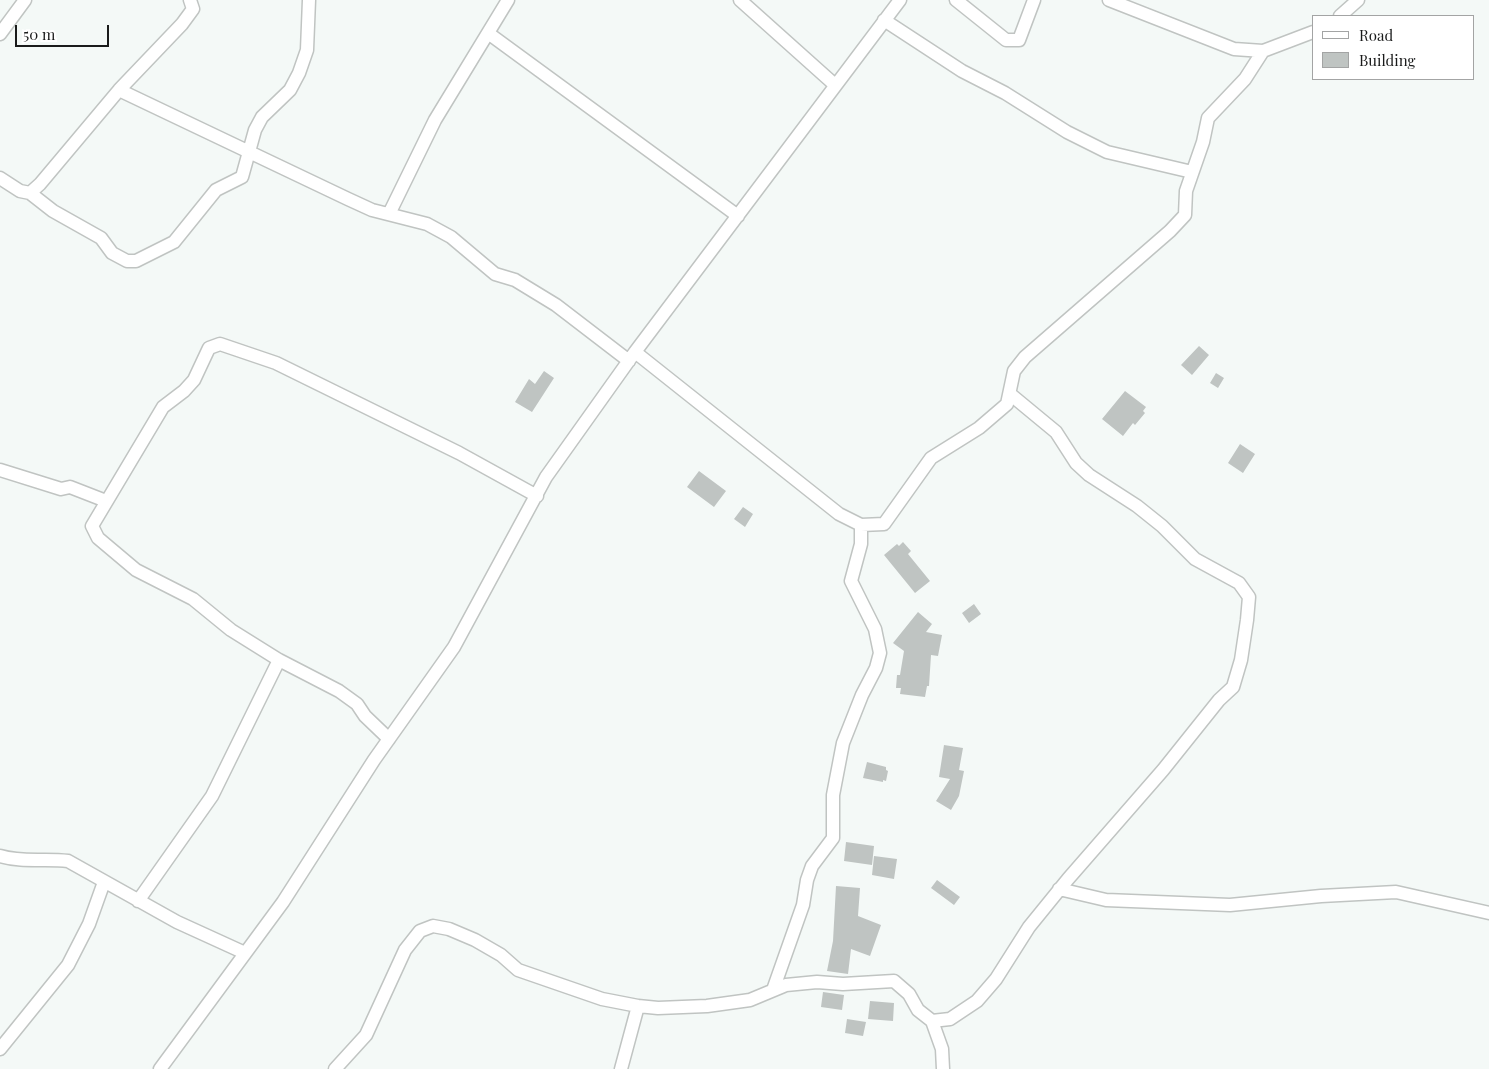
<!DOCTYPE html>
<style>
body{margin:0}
#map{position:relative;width:1489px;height:1069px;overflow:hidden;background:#f4f9f7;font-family:"Playfair Display",serif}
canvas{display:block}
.legend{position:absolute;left:1312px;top:15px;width:162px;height:65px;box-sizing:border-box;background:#fff;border:1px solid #a3a4a4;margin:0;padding:6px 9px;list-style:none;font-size:15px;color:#1a1b1b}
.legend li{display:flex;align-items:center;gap:10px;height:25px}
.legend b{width:25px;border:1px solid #a3a4a4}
.scale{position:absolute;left:15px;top:25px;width:94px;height:22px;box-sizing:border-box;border:2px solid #1a1b1b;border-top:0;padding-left:6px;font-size:15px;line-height:18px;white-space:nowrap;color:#1a1b1b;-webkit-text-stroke:4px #fff;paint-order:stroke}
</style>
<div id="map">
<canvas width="1489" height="1069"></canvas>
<ul class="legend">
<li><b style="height:6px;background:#fff"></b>Road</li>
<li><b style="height:14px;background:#bfc4c2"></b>Building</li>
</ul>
<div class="scale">50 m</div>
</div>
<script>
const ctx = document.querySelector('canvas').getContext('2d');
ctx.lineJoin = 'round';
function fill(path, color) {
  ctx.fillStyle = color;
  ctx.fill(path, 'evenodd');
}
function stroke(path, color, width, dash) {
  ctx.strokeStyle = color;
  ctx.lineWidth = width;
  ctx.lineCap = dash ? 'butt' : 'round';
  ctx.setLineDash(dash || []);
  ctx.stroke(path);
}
fill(new Path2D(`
 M1199 346 1209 355 1192 375 1181 365Z
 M544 371 554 378 532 412 515 402 529 379 535 384Z
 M1216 373 1224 378 1218 388 1210 383Z
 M1125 391 1146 407 1143 411 1145 413 1135 425 1133 423 1123 436 1102 419Z
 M1240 444 1255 454 1243 473 1228 463Z
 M699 471 726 491 714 507 687 487Z
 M743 507 753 514 745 527 734 519Z
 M903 542 911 551 908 554 930 581 915 593 884 555 897 544 899 546Z
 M974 604 981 614 969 623 962 613Z
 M918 612 932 624 926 632 942 635 938 656 931 655 929 686H927L925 697 900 694 901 688H896L897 675H900L904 651 893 643Z
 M944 745 963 748 959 770 964 771 959 796 951 810 936 801 950 779 939 777Z
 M867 762 886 767V770L888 771 886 781 883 780V782L863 778Z
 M846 842 874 846 872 865 844 861Z
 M874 856 897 859 894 879 872 875Z
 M937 880 960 897 954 905 931 888Z
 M836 886 860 888 858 916 881 925 870 956 851 949 848 974 827 971 833 941Z
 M823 992 844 995 842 1010 821 1007Z
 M870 1001 894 1003 893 1021 868 1019Z
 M847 1019 866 1022 863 1036 845 1033Z`), '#bfc4c2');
const street = new Path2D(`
 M740 0 835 85
 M956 0 1006 40H1019L1034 0
 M1109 0 1234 49 1263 51 1313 32
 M1340 16 1358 0
 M884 20 962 71 1005 93 1067 132 1107 152 1192 172
 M488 33 738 216
 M0 34 25 0
 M119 90 348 199 372 210 427 224 451 237 495 274 515 280 556 305 629 361
 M0 178 20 191 30 193 53 211 101 238 112 253 127 261H136L174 242 216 190 242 177 255 130 262 117 290 90 299 73 307 50 309 0
 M30 193 40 184 119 90 182 24 193 9 190 0
 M389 214 435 120 508 0
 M635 352 839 514 861 525 884 524 931 458 979 428 1007 404 1014 371 1025 357 1170 231 1185 215 1186 191 1203 142 1208 118 1245 79 1263 51
 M0 470 61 489 70 487 106 501
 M389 739 365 716 357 704 339 691 279 660 231 630 193 599 136 570 98 538 92 526 163 407 184 391 194 380 209 348 220 344 276 363 459 453 537 496
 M0 856C23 863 45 858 68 861L177 922 245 953
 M1059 889 1106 900 1230 905 1321 896 1396 892 1489 913
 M138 901 212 796 279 660
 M773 990 803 905 807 880 812 866 833 838V795L843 743 862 695 876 668 880 653 875 629 851 581 861 544V525
 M932 1021 950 1019 977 1001 996 979 1029 927 1068 879 1163 770 1219 700 1233 687 1241 660 1247 620 1249 597 1239 583 1195 559 1162 526 1137 506 1089 475 1076 463 1056 432 1010 394
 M0 1049 68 965 89 924 104 882
 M160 1069 283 902 374 760 454 647 546 477 635 352 900 0
 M335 1069 366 1035 405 950 420 931 433 926 449 929 475 940 501 955 518 970 602 999 638 1006 658 1008 707 1006 750 1000 786 985 817 982 843 984 894 981 909 994 918 1010 932 1021 942 1049 943 1069
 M621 1069 638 1006`);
stroke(street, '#c0c4c2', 15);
stroke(street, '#fff', 12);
</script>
